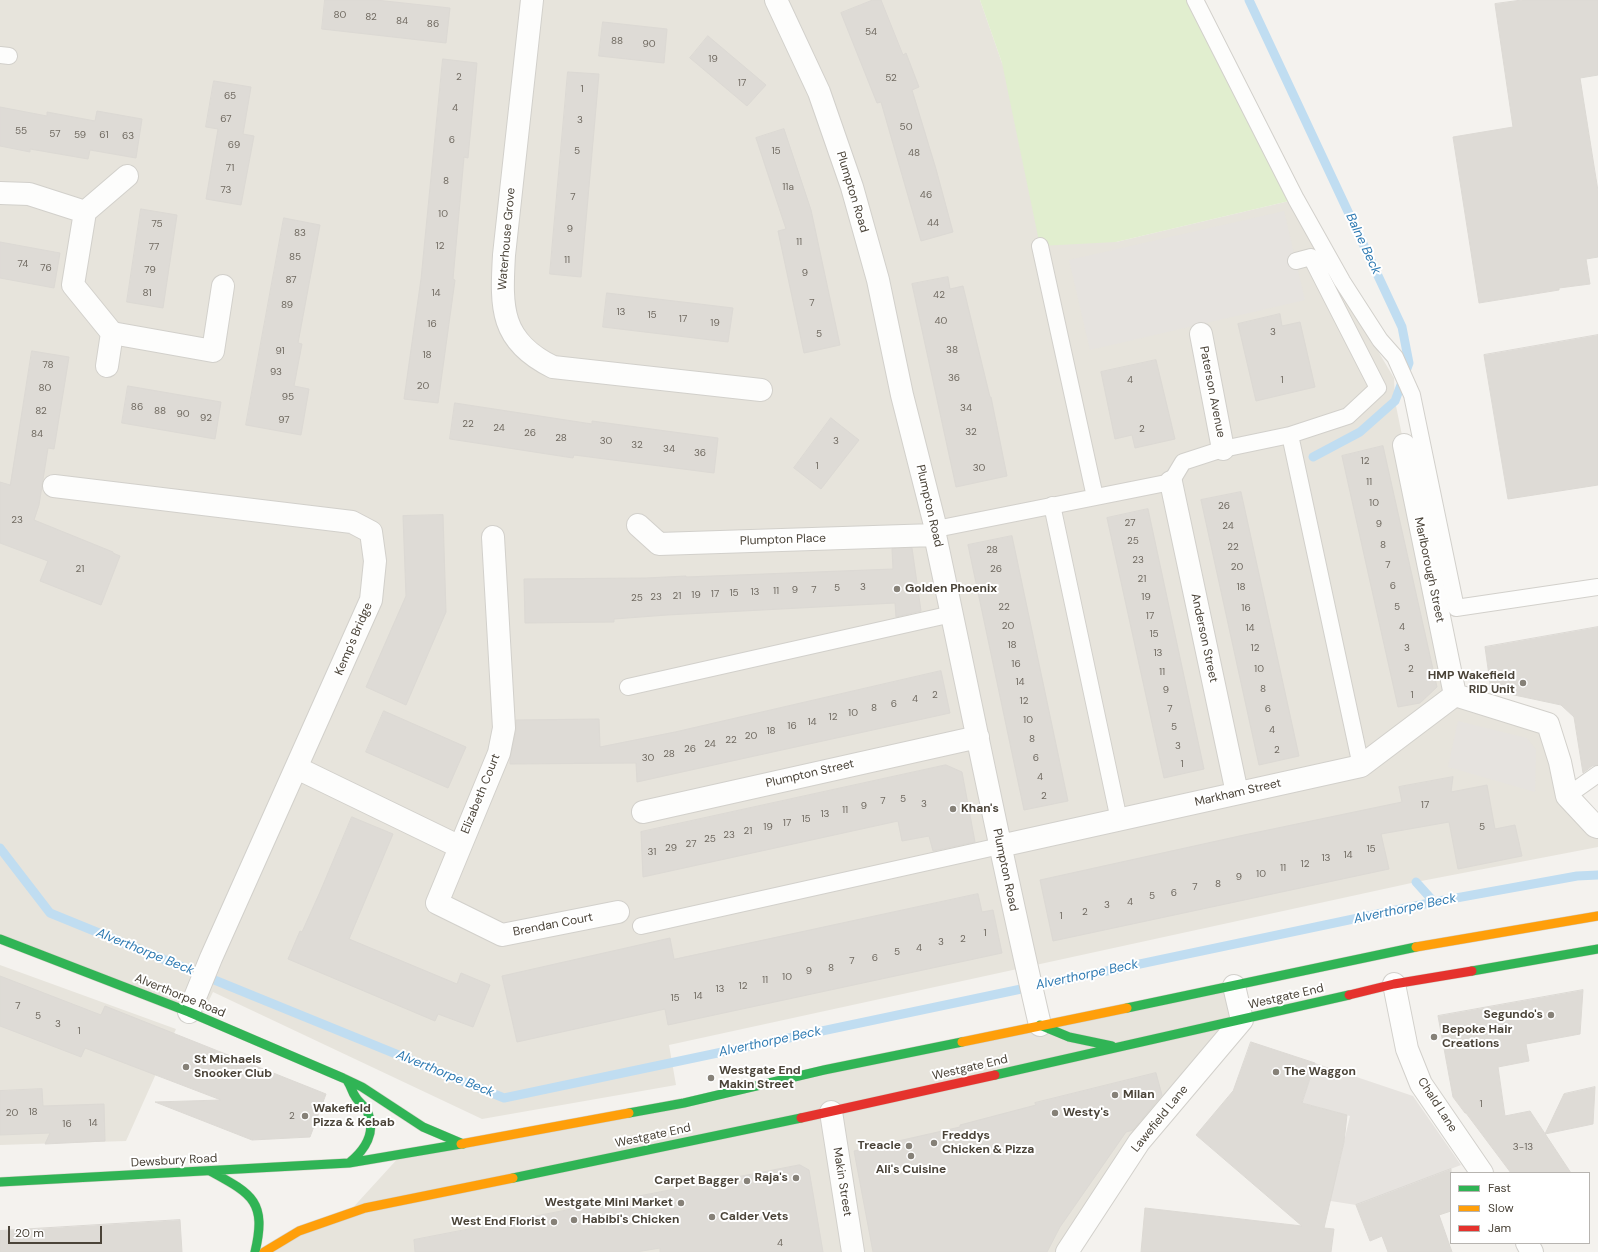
<!DOCTYPE html>
<style>
body{margin:0}
#map{position:relative;width:1598px;height:1252px;overflow:hidden;background:#f4f2ee;font-family:"DM Sans",sans-serif}
canvas{display:block}
.legend{position:absolute;left:1450px;top:1172px;width:140px;height:72px;box-sizing:border-box;background:#fff;border:1px solid #b7b4b0;margin:0;padding:5px 7px;list-style:none;font-size:12px;color:#4b4439}
.legend li{display:flex;align-items:center;gap:8px;height:20px}
.legend b{width:20px;border:1px solid #b7b4b0}
.scale{position:absolute;left:8px;top:1226px;width:94px;height:18px;box-sizing:border-box;border:2px solid #4b4439;border-top:0;padding-left:5px;font-size:12px;line-height:14px;white-space:nowrap;color:#4b4439;-webkit-text-stroke:3px #fff;paint-order:stroke}
</style>
<div id="map">
<canvas width="1598" height="1252"></canvas>
<ul class="legend">
<li><b style="height:5px;background:#30b455"></b>Fast</li>
<li><b style="height:5px;background:#ff9f0a"></b>Slow</li>
<li><b style="height:5px;background:#e5322d"></b>Jam</li>
</ul>
<div class="scale">20 m</div>
</div>
<script>
const ctx = document.querySelector('canvas').getContext('2d');
ctx.lineJoin = 'round';
function fill(path, color) {
  ctx.fillStyle = color;
  ctx.fill(path, 'evenodd');
}
function stroke(path, color, width, dash) {
  ctx.strokeStyle = color;
  ctx.lineWidth = width;
  ctx.lineCap = dash ? 'butt' : 'round';
  ctx.setLineDash(dash || []);
  ctx.stroke(path);
}
function drawText(font, color, halo, rows, align = 'center') {
  ctx.font = font + ' "DM Sans",sans-serif';
  ctx.lineWidth = 4;
  ctx.setLineDash([]);
  ctx.textBaseline = 'middle';
  ctx.strokeStyle = halo;
  ctx.fillStyle = color;
  for (const [text, x, y, turn = 0] of rows) {
    ctx.save();
    ctx.translate(x, y);
    ctx.rotate((+turn || 0) * Math.PI / 180);
    ctx.textAlign = isNaN(turn) ? turn : align;
    if (halo) ctx.strokeText(text, 0, 0);
    ctx.fillText(text, 0, 0);
    ctx.restore();
  }
}
fill(new Path2D(`
 M0 0H980L1002 63 1116 242 1289 201 1394 378 1395 401 1455 695 1548 724 1598 833V847L1416 882 669 1045 676 1085 482 1119 213 992 201 1017 0 939Z
 M0 965 176 1029 126 1141 0 1145Z
 M1234 986 1242 1020 1067 1252H264L348 1213 401 1155Z`), '#e7e4dc');
fill(new Path2D(`
 M980 0H1195L1289 201 1116 242 1040 246 1002 63Z`), '#e1eecf');
fill(new Path2D(`
 M1284 211 1305 300 1090 350 1069 260Z
 M1458 721 1527 738 1536 750 1535 792 1448 767Z
 M1315 1063 1413 1096 1461 1165 1356 1205 1293 1195 1316 1169 1337 1172 1350 1116 1302 1103Z`), '#e6e3df');
stroke(new Path2D(`
 M1249 0 1402 327 1409 363 1395 401 1360 432 1313 457
 M0 848 50 913 504 1098 1434 902 1577 876 1598 875
 M1416 882 1434 902`), '#c0ddf1', 9);
const building = new Path2D(`
 M325 0H376L450 8 446 43 322 29Z
 M873 0H881L903 55 906 53 919 87 912 90 936 169 953 232 921 241 881 102 877 103 841 13Z
 M1522 0H1598V75L1580 78 1598 191V257L1586 259 1590 284 1559 288V290L1479 303 1453 137 1513 127 1495 4Z
 M603 22 667 29 664 63 599 56Z
 M708 36 766 85 747 106 690 58Z
 M443 59 477 63 468 158 464 157 453 279 455 280 438 403 404 399 421 279Z
 M568 72 599 74 581 277 550 274Z
 M214 81 251 87 243 134 254 136 241 205 206 199 218 129 206 127Z
 M0 107 47 116V112L95 121 97 111 142 119 136 158 90 150 88 159 30 149V152L0 146Z
 M784 129 811 210 840 345 804 353 778 231 786 229 756 138Z
 M141 209 177 215 163 308 127 302Z
 M284 218 320 225 298 343 302 344 294 386 309 389 301 435 246 425Z
 M0 242 60 253 54 288 0 278Z
 M948 277 950 289 963 286 990 397H991L1007 476 956 487 912 284Z
 M607 293 733 308 728 342 603 327Z
 M1280 314 1282 326 1300 322 1315 387 1256 401 1238 324Z
 M1598 335V485L1508 499 1484 355Z
 M32 351 69 357 54 449 48 448 39 505 34 520 113 552V553L120 556 101 605 40 581 48 561 0 543V482L10 485Z
 M1156 360 1175 439 1135 448 1132 435 1115 439 1101 372Z
 M128 386 221 402 215 439 122 423Z
 M455 403 592 424V421L718 438 714 473 574 455 573 458 450 439Z
 M831 418 859 440 821 489 794 468Z
 M1383 446 1437 687 1420 703 1398 707 1342 456Z
 M1241 492 1299 756 1259 765 1201 500Z
 M1148 509 1204 769 1164 778 1107 518Z
 M443 515 446 612 406 705 366 687 406 596 403 516Z
 M1012 536 1068 801 1024 810 968 545Z
 M912 548 921 611 896 617 895 603 667 615 614 619V622L525 623 524 579 646 578 686 576V577L893 569 892 549Z
 M1598 627V765L1592 766 1583 773 1574 717 1561 705 1491 690 1485 647Z
 M941 671 950 713 682 772 637 782 636 763 510 764V758L516 730V720L599 719 600 747 675 732Z
 M384 711 466 747 448 788 366 752Z
 M946 765 962 772 975 842 933 851 929 836 902 841 898 821 643 877 641 832Z
 M1453 777 1451 792 1487 785 1495 829 1515 825 1522 856 1458 869 1449 822 1381 834 1389 869 1053 941 1040 880 1244 835 1402 802 1399 787Z
 M352 817 393 834 349 939 457 984 461 973 490 985 473 1027 438 1014 435 1021 288 959 300 931 302 932 320 892Z
 M978 894 982 912 993 910 1002 953 668 1025 665 1009 517 1042 502 976 670 938 674 959Z
 M0 976 101 1015 105 1006 326 1094 310 1137 252 1140 155 1102 221 1100 85 1048 81 1057 0 1026Z
 M1583 990 1580 1034 1526 1044 1529 1061 1498 1067 1505 1116 1530 1111 1571 1173H1511L1466 1113H1465L1453 1097 1438 1016Z
 M1251 1042 1315 1063 1302 1103 1347 1115 1344 1142 1324 1228 1334 1229 1331 1252H1141L1145 1208 1302 1226 1196 1135 1233 1091Z
 M1156 1073 1162 1095 1133 1130 1126 1132 1060 1227 1047 1252H873L854 1151 960 1127V1125L1036 1105 1035 1103Z
 M1595 1087 1593 1124 1545 1134 1564 1094Z
 M42 1089 43 1106 104 1104 105 1141 45 1144 50 1133 0 1135V1091Z
 M800 1165 809 1170 823 1252H660V1248L636 1252H415L414 1240Z
 M1451 1169V1211L1439 1215 1452 1252H1388L1382 1236 1370 1241 1356 1205Z
 M180 1220 182 1252H0V1231Z`);
fill(building, '#dedbd6');
stroke(building, '#dcd9d4', 1);
const lane = new Path2D(`
 M1195 0 1296 199 1342 281 1380 340 1395 357 1412 395 1456 608 1598 587
 M0 55 9 56
 M1040 246 1095 497
 M1290 435 1361 766
 M1052 505 1119 820
 M936 529 1171 482 1183 462 1223 449 1290 435 1348 416 1378 388 1311 257 1296 261
 M628 687 952 614
 M1567 796 1598 774
 M641 926 1000 846`);
const street = new Path2D(`
 M532 0 504 255C501 308 500 341 553 367L761 390
 M776 0 819 92 852 187 878 280 902 395 936 529 935 535C970 698 1002 862 1040 1025
 M0 193 29 194 85 212 73 285 112 333 213 351 223 286
 M85 212 127 176
 M1201 334 1223 449
 M107 366 112 333
 M1404 445 1455 695
 M1171 482 1237 793
 M54 486 352 522 371 532 375 561 371 600 211 958 189 1012
 M638 525 659 544 935 535
 M493 537 504 728 499 753 437 903 502 935 618 912
 M1455 695 1548 724 1560 762 1567 796 1595 826 1598 827
 M297 768 460 847
 M643 812 978 737
 M1000 846 1361 766 1455 695
 M1394 984 1407 1049 1421 1084 1482 1173
 M831 1112 853 1252
 M1527 1243 1532 1252
 M1067 1252 1139 1142 1242 1020 1234 986`);
const fast = new Path2D(`
 M0 939 189 1012 343 1078 362 1087 423 1127 463 1144
 M1472 971 1598 949
 M1127 1008 1416 947
 M1040 1025 1069 1037 1112 1046
 M995 1075 1349 995
 M348 1082C351 1086 352 1092 355 1096 358 1102 364 1105 367 1111 377 1132 365 1150 349 1163
 M629 1113 684 1103 824 1070 962 1042
 M210 1171C252 1194 267 1201 255 1252
 M513 1178 801 1118
 M0 1182 349 1163 461 1144`);
const slow = new Path2D(`
 M1416 947 1598 916
 M962 1042 1127 1008
 M461 1144 629 1113
 M264 1252 299 1231 365 1208 513 1178`);
const jam = new Path2D(`
 M1349 995 1394 984 1472 971
 M801 1118 995 1075`);
stroke(lane, '#d2d0cb', 18);
stroke(street, '#d2d0cb', 24);
stroke(fast, '#d3cfc5', 10);
stroke(slow, '#d3cfc5', 10);
stroke(jam, '#d3cfc5', 10);
stroke(lane, '#fdfdfc', 16);
stroke(street, '#fdfdfc', 22);
stroke(fast, '#30b455', 9);
stroke(slow, '#ff9f0a', 9);
stroke(jam, '#e5322d', 9);
for (const [x, y, r, color] of [
 [897,589,4,"#868178"],
 [1523,683,4,"#868178"],
 [953,809,4,"#868178"],
 [1551,1015,4,"#868178"],
 [1434,1037,4,"#868178"],
 [186,1067,4,"#868178"],
 [1276,1072,4,"#868178"],
 [711,1078,4,"#868178"],
 [1115,1095,4,"#868178"],
 [1055,1113,4,"#868178"],
 [305,1116,4,"#868178"],
 [934,1143,4,"#868178"],
 [909,1146,4,"#868178"],
 [911,1156,4,"#868178"],
 [796,1178,4,"#868178"],
 [747,1181,4,"#868178"],
 [681,1203,4,"#868178"],
 [712,1217,4,"#868178"],
 [574,1220,4,"#868178"],
 [554,1222,4,"#868178"]
]) {
  const dot = new Path2D();
  dot.arc(x, y, r, 0, 2 * Math.PI);
  ctx.fillStyle = color;
  ctx.fill(dot);
  stroke(dot, '#fff', 1.5);
}
drawText('10px', '#706a61', null, [
 ["80",340,15],
 ["82",371,17],
 ["84",402,21],
 ["86",433,24],
 ["54",871,32],
 ["88",617,41],
 ["90",649,44],
 ["19",713,59],
 ["2",459,77],
 ["52",891,78],
 ["17",742,83],
 ["1",582,89],
 ["65",230,96],
 ["4",455,108],
 ["67",226,119],
 ["3",580,120],
 ["50",906,127],
 ["55",21,131],
 ["57",55,134],
 ["59",80,135],
 ["61",104,135],
 ["63",128,136],
 ["6",452,140],
 ["69",234,145],
 ["5",577,151],
 ["15",776,151],
 ["48",914,153],
 ["71",230,168],
 ["8",446,181],
 ["11a",788,187],
 ["73",226,190],
 ["46",926,195],
 ["7",573,197],
 ["10",443,214],
 ["44",933,223],
 ["75",157,224],
 ["9",570,229],
 ["83",300,233],
 ["11",799,242],
 ["12",440,246],
 ["77",154,247],
 ["85",295,257],
 ["11",567,260],
 ["74",23,264],
 ["76",46,268],
 ["79",150,270],
 ["9",805,273],
 ["87",291,280],
 ["81",147,293],
 ["14",436,293],
 ["42",939,295],
 ["7",812,303],
 ["89",287,305],
 ["13",621,312],
 ["15",652,315],
 ["17",683,319],
 ["40",941,321],
 ["19",715,323],
 ["16",432,324],
 ["3",1273,332],
 ["5",819,334],
 ["38",952,350],
 ["91",280,351],
 ["18",427,355],
 ["78",48,365],
 ["93",276,372],
 ["36",954,378],
 ["4",1130,380],
 ["1",1282,380],
 ["20",423,386],
 ["80",45,388],
 ["95",288,397],
 ["86",137,407],
 ["34",966,408],
 ["82",41,411],
 ["88",160,411],
 ["90",183,414],
 ["92",206,418],
 ["97",284,420],
 ["22",468,424],
 ["24",499,428],
 ["2",1142,429],
 ["32",971,432],
 ["26",530,433],
 ["84",37,434],
 ["28",561,438],
 ["30",606,441],
 ["3",836,441],
 ["32",637,445],
 ["34",669,449],
 ["36",700,453],
 ["12",1365,461],
 ["1",817,466],
 ["30",979,468],
 ["11",1369,482],
 ["10",1374,503],
 ["26",1224,506],
 ["23",17,520],
 ["27",1130,523],
 ["9",1379,524],
 ["24",1228,526],
 ["25",1133,541],
 ["8",1383,545],
 ["22",1233,547],
 ["28",992,550],
 ["23",1138,560],
 ["7",1388,565],
 ["20",1237,567],
 ["21",80,569],
 ["26",996,569],
 ["21",1142,579],
 ["6",1393,586],
 ["3",863,587],
 ["18",1241,587],
 ["5",837,588],
 ["9",795,590],
 ["7",814,590],
 ["11",776,591],
 ["13",755,592],
 ["15",734,593],
 ["17",715,594],
 ["19",696,595],
 ["21",677,596],
 ["23",656,597],
 ["19",1146,597],
 ["25",637,598],
 ["22",1004,607],
 ["5",1397,607],
 ["16",1246,608],
 ["17",1150,616],
 ["20",1008,626],
 ["4",1402,627],
 ["14",1250,628],
 ["15",1154,634],
 ["18",1012,645],
 ["12",1255,648],
 ["3",1407,648],
 ["13",1158,653],
 ["16",1016,664],
 ["10",1259,669],
 ["2",1411,669],
 ["11",1162,672],
 ["14",1020,682],
 ["8",1263,689],
 ["9",1166,690],
 ["2",935,695],
 ["1",1412,695],
 ["4",915,699],
 ["12",1024,701],
 ["6",894,704],
 ["8",874,708],
 ["7",1170,709],
 ["6",1268,709],
 ["10",853,713],
 ["12",833,717],
 ["10",1028,720],
 ["14",812,722],
 ["16",792,726],
 ["5",1174,727],
 ["4",1272,730],
 ["18",771,731],
 ["20",751,736],
 ["8",1032,739],
 ["22",731,740],
 ["24",710,744],
 ["3",1178,746],
 ["26",690,749],
 ["2",1277,750],
 ["28",669,754],
 ["30",648,758],
 ["6",1036,758],
 ["1",1182,764],
 ["4",1040,777],
 ["2",1044,796],
 ["5",903,799],
 ["7",883,801],
 ["3",924,804],
 ["17",1425,805],
 ["9",864,806],
 ["11",845,810],
 ["13",825,814],
 ["15",806,819],
 ["17",787,823],
 ["19",768,827],
 ["5",1482,827],
 ["21",748,831],
 ["23",729,835],
 ["25",710,839],
 ["27",691,844],
 ["29",671,848],
 ["15",1371,849],
 ["31",652,852],
 ["14",1348,855],
 ["13",1326,858],
 ["12",1305,864],
 ["11",1283,868],
 ["10",1261,874],
 ["9",1239,877],
 ["8",1218,884],
 ["7",1195,887],
 ["6",1174,893],
 ["5",1152,896],
 ["4",1130,902],
 ["3",1107,905],
 ["2",1085,912],
 ["1",1061,916],
 ["1",985,933],
 ["2",963,939],
 ["3",941,942],
 ["4",919,948],
 ["5",897,952],
 ["6",875,958],
 ["7",852,961],
 ["8",831,968],
 ["9",809,971],
 ["10",787,977],
 ["11",765,980],
 ["12",743,986],
 ["13",720,989],
 ["14",698,996],
 ["15",675,998],
 ["7",18,1006],
 ["5",38,1016],
 ["3",58,1024],
 ["1",79,1031],
 ["1",1481,1104],
 ["18",33,1112],
 ["20",12,1113],
 ["2",292,1116],
 ["14",93,1123],
 ["16",67,1124],
 ["3-13",1523,1147],
 ["4",780,1243]
]);
drawText('12px', '#4b4439', '#fff', [
 ["Plumpton Road",852,192,73],
 ["Waterhouse Grove",507,239,-85],
 ["Paterson Avenue",1212,392,79],
 ["Plumpton Road",929,506,77],
 ["Plumpton Place",783,540,-2],
 ["Marlborough Street",1429,570,78],
 ["Anderson Street",1204,638,78],
 ["Kemp's Bridge",354,639,-67],
 ["Plumpton Street",810,774,-13],
 ["Markham Street",1238,793,-13],
 ["Elizabeth Court",481,794,-68],
 ["Plumpton Road",1005,870,78],
 ["Brendan Court",553,925,-11],
 ["Alverthorpe Road",180,996,22],
 ["Westgate End",1286,997,-13],
 ["Westgate End",970,1068,-13],
 ["Chald Lane",1437,1105,57],
 ["Lawefield Lane",1160,1119,-51],
 ["Westgate End",653,1136,-12],
 ["Dewsbury Road",174,1161,-3],
 ["Makin Street",842,1182,81]
]);
drawText('bold 12px', '#4b4439', '#fff', [
 ["Golden Phoenix",905,589],
 ["HMP Wakefield",1515,676,"right"],
 ["RID Unit",1515,690,"right"],
 ["Khan's",961,809],
 ["Segundo's",1543,1015,"right"],
 ["Bepoke Hair",1442,1030],
 ["Creations",1442,1044],
 ["St Michaels",194,1060],
 ["Snooker Club",194,1074],
 ["Westgate End",719,1071],
 ["Makin Street",719,1085],
 ["The Waggon",1284,1072],
 ["Milan",1123,1095],
 ["Wakefield",313,1109],
 ["Pizza & Kebab",313,1123],
 ["Westy's",1063,1113],
 ["Freddys",942,1136],
 ["Chicken & Pizza",942,1150],
 ["Treacle",901,1146,"right"],
 ["Ali's Cuisine",911,1170,"center"],
 ["Raja's",788,1178,"right"],
 ["Carpet Bagger",739,1181,"right"],
 ["Westgate Mini Market",673,1203,"right"],
 ["Calder Vets",720,1217],
 ["Habibi's Chicken",582,1220],
 ["West End Florist",546,1222,"right"]
], 'left');
drawText('italic 13px', '#2e7ab2', '#fff', [
 ["Balne Beck",1363,244,65],
 ["Alverthorpe Beck",1405,909,-12],
 ["Alverthorpe Beck",145,952,22],
 ["Alverthorpe Beck",1087,975,-12],
 ["Alverthorpe Beck",770,1042,-12],
 ["Alverthorpe Beck",445,1074,22]
]);
</script>
